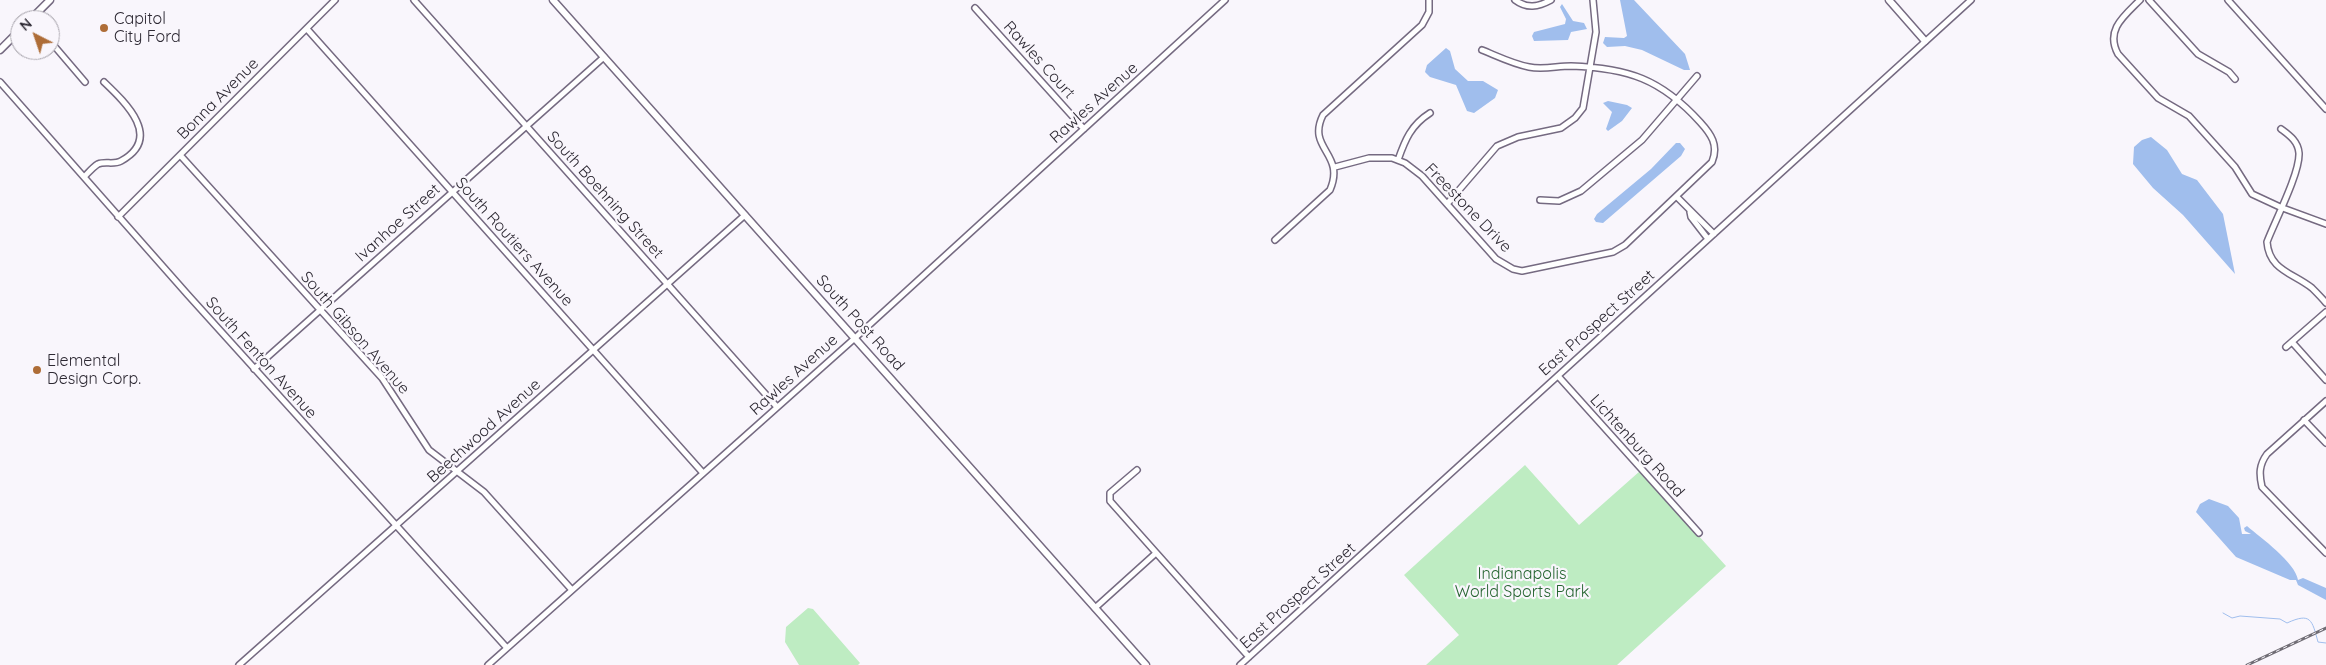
<!DOCTYPE html>
<style>
body{margin:0}
#map{position:relative;width:2326px;height:665px;overflow:hidden;background:#f9f6fc;font-family:Quicksand,sans-serif}
canvas{display:block}
.north{position:absolute;left:10px;top:10px;width:50px;height:50px;box-sizing:border-box;background:#f9f6fc;border:1px solid #a7a4ac;border-radius:50%;rotate:319deg;font-size:14px;font-weight:700;line-height:20px;text-align:center;color:#2d2933}
.north::after{content:'';display:block;margin:auto;width:18px;height:22px;background:#ae6d37;clip-path:polygon(50% 0,100% 100%,50% 72%,0 100%)}
</style>
<div id="map">
<canvas width="2326" height="665"></canvas>
<div class="north">N</div>
</div>
<script>
const ctx = document.querySelector('canvas').getContext('2d');
ctx.lineJoin = 'round';
function fill(path, color) {
  ctx.fillStyle = color;
  ctx.fill(path, 'evenodd');
}
function stroke(path, color, width, dash) {
  ctx.strokeStyle = color;
  ctx.lineWidth = width;
  ctx.lineCap = dash ? 'butt' : 'round';
  ctx.setLineDash(dash || []);
  ctx.stroke(path);
}
function drawText(font, color, halo, rows, align = 'center') {
  ctx.font = font + ' Quicksand,sans-serif';
  ctx.lineWidth = 4.5;
  ctx.setLineDash([]);
  ctx.textBaseline = 'middle';
  ctx.strokeStyle = halo;
  ctx.fillStyle = color;
  for (const [text, x, y, turn = 0] of rows) {
    ctx.save();
    ctx.translate(x, y);
    ctx.rotate((+turn || 0) * Math.PI / 180);
    ctx.textAlign = isNaN(turn) ? turn : align;
    if (halo) ctx.strokeText(text, 0, 0);
    ctx.fillText(text, 0, 0);
    ctx.restore();
  }
}
fill(new Path2D(`
 M1525 465 1579 525 1640 471 1726 566 1617 665H1426L1459 635 1404 575Z
 M808 608 813 609 860 663 858 665H799L785 642 786 627Z`), '#beecc2');
fill(new Path2D(`
 M1620 0H1634L1685 54 1690 70H1684L1642 50 1625 46 1607 47 1603 43 1605 37 1624 38 1627 36Z
 M1562 4 1573 21 1584 23 1587 29 1571 32 1568 40 1534 41 1532 36 1534 32 1565 24 1566 19 1560 7Z
 M1446 48 1450 51 1455 69 1468 81H1483L1498 90 1495 98 1474 113 1467 111 1456 85 1430 77 1425 72 1427 65Z
 M1608 101 1627 105 1632 108 1622 121 1608 131 1606 129 1612 112 1603 103Z
 M2151 137 2167 150 2182 174 2197 180 2223 214 2235 274 2183 215 2153 188 2133 164 2134 147 2142 140Z
 M1676 143H1680L1685 149 1681 156 1603 223 1596 222 1594 219 1597 214 1651 169Z
 M2209 499 2228 506 2239 518 2242 534H2251L2245 531 2244 528 2247 526C2261 538 2295 562 2298 580L2303 578 2326 588V600L2298 585 2296 580H2290L2236 557 2196 512 2200 504Z`), '#a0beed');
stroke(new Path2D(`
 M2223 613 2232 618 2240 616 2280 619 2287 623C2311 612 2312 620 2318 642L2326 643`), '#a0beed', 1);
const minor = new Path2D(`
 M414 0 777 407
 M1515 0C1527 9 1538 7 1551 0
 M2140 0C2124 16 2105 30 2118 54L2158 98 2189 116 2235 167 2252 194 2280 207 2326 224
 M2149 0 2198 54 2229 72 2235 79
 M2228 0 2326 109
 M975 8 1084 129
 M307 29 703 473
 M50 41 85 82
 M0 82 188 295 507 648
 M2281 129C2289 135 2298 141 2299 153 2300 173 2275 221 2267 242 2269 270 2293 273 2312 288 2317 293 2322 298 2326 303
 M180 155 382 378 429 450 484 492 572 590
 M1398 160C1405 140 1411 125 1430 113
 M1335 167 1369 158H1392L1405 163 1422 176 1496 259 1513 269 1522 271 1613 252 1625 245 1712 162C1719 145 1711 134 1700 122 1661 79 1628 68 1571 66 1557 66 1543 70 1529 67 1513 64 1497 56 1482 50
 M84 177C88 173 93 167 98 164 105 161 114 165 121 161 163 138 126 103 104 82
 M1677 197 1714 234
 M1540 200 1559 201 1581 191 1642 140 1697 76
 M1447 204 1497 146 1518 137 1561 128 1575 118 1583 108 1596 32 1593 0
 M1690 212 1691 217 1708 239
 M118 217 335 0
 M1275 240 1330 190C1346 153 1306 149 1323 115L1422 25 1429 12V0
 M2292 342 2326 380
 M2286 347 2326 312
 M254 369 604 57
 M1558 376 1699 533
 M2326 401 2267 454C2259 465 2259 474 2262 487L2326 553
 M2304 420 2326 443
 M1137 470 1110 493V501L1249 657
 M1095 608 1156 553
 M239 665 745 215
 M488 665 855 338 1225 0
 M1240 665 1971 0`);
const major = new Path2D(`
 M553 0 1146 665
 M1889 0 1925 41
 M30 20 50 0
 M0 50 20 30`);
stroke(minor, '#756a81', 8);
stroke(major, '#756a81', 9);
stroke(minor, '#fff', 5);
stroke(major, '#fff', 6);
const rail = new Path2D(`
 M2247 665 2326 628`);
stroke(rail, '#706d75', 3);
stroke(rail, '#f9f6fc', 1, [4]);
for (const [x, y, r, color] of [
 [104,28,5,"#ae6d37"],
 [37,370,5,"#ae6d37"]
]) {
  const dot = new Path2D();
  dot.arc(x, y, r, 0, 2 * Math.PI);
  ctx.fillStyle = color;
  ctx.fill(dot);
  stroke(dot, '#f9f6fc', 2);
}
drawText('16px', '#2d2933', '#f9f6fc', [
 ["Capitol",114,19],
 ["City Ford",114,37],
 ["Elemental",47,361],
 ["Design Corp.",47,379]
], 'left');
drawText('16px', '#2d2933', '#f9f6fc', [
 ["Rawles Court",1039,60,48],
 ["Bonna Avenue",218,99,-45],
 ["Rawles Avenue",1094,103,-42],
 ["South Boehning Street",605,195,48],
 ["Freestone Drive",1468,208,46],
 ["Ivanhoe Street",398,223,-42],
 ["South Routiers Avenue",514,242,48],
 ["South Post Road",860,323,48],
 ["East Prospect Street",1597,323,-42],
 ["South Gibson Avenue",355,333,49],
 ["South Fenton Avenue",261,358,48],
 ["Rawles Avenue",794,375,-42],
 ["Beechwood Avenue",484,431,-42],
 ["Lichtenburg Road",1637,446,48],
 ["East Prospect Street",1298,596,-42]
]);
drawText('16px', '#266531', '#f9f6fc', [
 ["Indianapolis",1522,574],
 ["World Sports Park",1522,592]
]);
</script>
